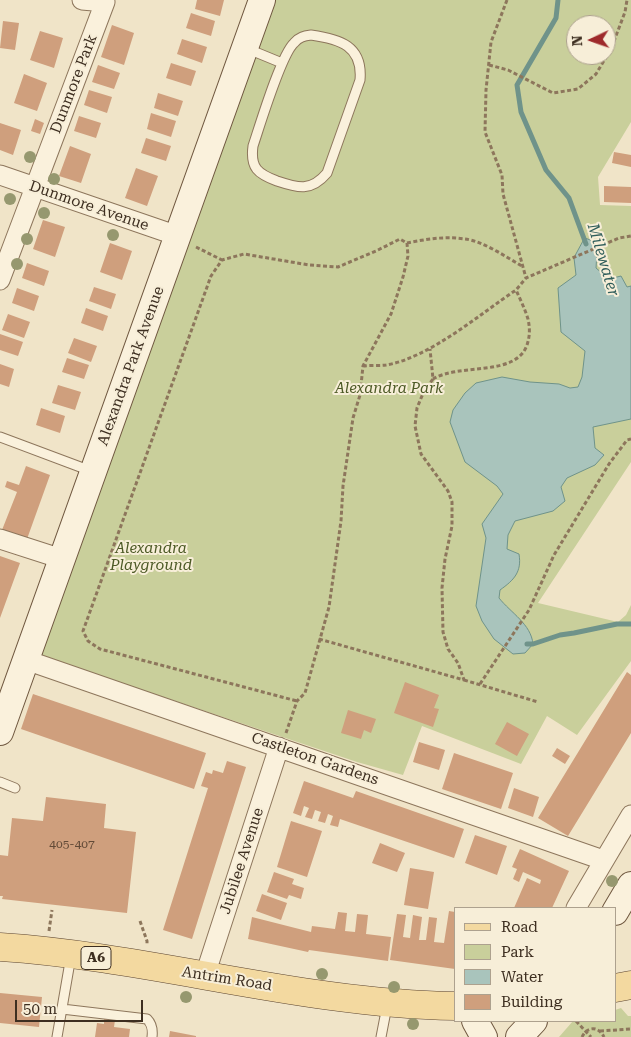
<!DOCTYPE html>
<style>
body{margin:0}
#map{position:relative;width:631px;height:1037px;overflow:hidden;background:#f0e4c8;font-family:"Roboto Serif",serif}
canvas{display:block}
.legend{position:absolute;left:454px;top:907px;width:162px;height:115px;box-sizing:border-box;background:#f7eed8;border:1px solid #ada18e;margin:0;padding:6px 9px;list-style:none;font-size:15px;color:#3d2e20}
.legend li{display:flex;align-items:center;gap:10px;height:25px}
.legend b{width:25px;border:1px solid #ada18e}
.north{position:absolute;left:566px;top:15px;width:50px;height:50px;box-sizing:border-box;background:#f7eed8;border:1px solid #ada18e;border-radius:50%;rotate:267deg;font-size:14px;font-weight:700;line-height:20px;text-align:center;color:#3d2e20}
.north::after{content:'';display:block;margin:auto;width:18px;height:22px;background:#9e2a2b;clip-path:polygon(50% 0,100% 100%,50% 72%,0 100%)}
.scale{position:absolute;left:15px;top:1000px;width:128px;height:22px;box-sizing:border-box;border:2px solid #3d2e20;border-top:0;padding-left:6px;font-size:15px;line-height:18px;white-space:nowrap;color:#3d2e20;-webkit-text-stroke:4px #f7eed8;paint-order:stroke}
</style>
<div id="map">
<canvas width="631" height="1037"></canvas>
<ul class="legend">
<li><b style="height:6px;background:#f3d9a0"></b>Road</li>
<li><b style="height:14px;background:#c9cf9b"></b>Park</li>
<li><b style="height:14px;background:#a9c4bc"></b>Water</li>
<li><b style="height:14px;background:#cf9f7d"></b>Building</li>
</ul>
<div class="north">N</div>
<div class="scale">50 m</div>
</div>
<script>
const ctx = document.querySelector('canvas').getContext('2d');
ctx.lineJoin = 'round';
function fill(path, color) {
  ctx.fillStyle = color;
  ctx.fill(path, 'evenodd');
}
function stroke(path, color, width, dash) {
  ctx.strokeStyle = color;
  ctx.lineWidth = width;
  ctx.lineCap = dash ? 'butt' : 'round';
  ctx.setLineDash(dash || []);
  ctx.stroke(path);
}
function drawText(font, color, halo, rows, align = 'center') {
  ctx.font = font + ' "Roboto Serif",serif';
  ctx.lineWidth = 4;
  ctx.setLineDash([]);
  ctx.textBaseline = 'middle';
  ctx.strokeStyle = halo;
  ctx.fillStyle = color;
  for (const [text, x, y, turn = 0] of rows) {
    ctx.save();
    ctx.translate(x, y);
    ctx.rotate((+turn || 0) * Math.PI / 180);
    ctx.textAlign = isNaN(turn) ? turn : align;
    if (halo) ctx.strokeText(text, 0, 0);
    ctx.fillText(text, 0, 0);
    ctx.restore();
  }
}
fill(new Path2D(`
 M273 0H631V122L598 177 600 205 631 206V462L538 603 618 622 626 615 631 605V661L577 735 547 716 521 764 422 726 403 775 357 762 35 654ZM576 25H606V55H576Z
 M621 1008 628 1016H631V1037H559L573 1021H615V1010Z`), '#c9cf9b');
const water = new Path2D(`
 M585 238 593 241 597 252 596 268 609 279 621 276 627 287 631 286V419L593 427 595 448 604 455 595 465 567 478 561 487 565 501 553 511 515 521 508 535 507 549 519 554C522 572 514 580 500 590L499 598C511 613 531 624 533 644L525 653 513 654 494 639 482 621 476 606 486 538 482 524 503 494 497 486 465 462 450 422 453 410 465 393 476 383 502 377 530 382 559 384 570 388 578 387 582 377 585 351 561 332 558 288 576 275 574 258Z`);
fill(water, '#a9c4bc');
stroke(water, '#6f938a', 1);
stroke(new Path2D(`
 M558 0 556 18 517 85 521 112 546 170 569 198 586 244
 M527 644H533L560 635 574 633 617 624H631`), '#6f938a', 5);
fill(new Path2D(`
 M197 0H224L220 16 195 9Z
 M191 13 215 21 211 36 186 28Z
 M3 21 19 23 15 50 0 48Z
 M112 25 134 33 124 65 101 57Z
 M40 31 63 38 54 68 30 60Z
 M182 39 207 47 202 63 177 54Z
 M171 63 196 71 191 86 166 78Z
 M98 65 120 73 114 89 92 82Z
 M24 74 47 83 37 111 14 103Z
 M89 90 112 97 107 113 84 105Z
 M158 93 183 101 178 116 154 108Z
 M151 113 176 121 171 137 147 129Z
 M79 116 101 123 96 138 74 131Z
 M35 119 44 123 40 134 31 131Z
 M0 123 21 130 13 155 0 150Z
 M146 138 171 146 166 161 141 153Z
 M70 146 91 154 81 183 59 176Z
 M614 152 631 155V167L612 163Z
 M136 168 158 176 147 206 125 198Z
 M604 186 631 187V203L604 202Z
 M43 220 65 227 55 257 33 249Z
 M110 243 132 251 122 280 100 272Z
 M27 263 49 271 44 286 22 278Z
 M94 287 116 294 111 309 89 301Z
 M17 288 39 296 34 311 12 303Z
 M86 308 108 316 103 331 81 323Z
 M8 314 30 322 24 338 2 330Z
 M0 334 23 342 18 356 0 350Z
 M74 338 97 346 91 362 68 353Z
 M67 358 89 365 84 379 62 372Z
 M0 364 14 369 9 387 0 384Z
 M58 385 81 392 75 410 52 403Z
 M41 408 65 416 60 433 36 425Z
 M26 466 50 475 27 539 2 530 17 492 5 487 7 481 19 485Z
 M0 556 20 563 0 618Z
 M627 672 631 675V733L568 836 538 818Z
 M405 682 439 695 434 708 439 709 433 727 394 713Z
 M33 694 206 753 194 789 21 729Z
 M348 710 376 719 371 733 364 730 361 739 341 733Z
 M507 722 529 734 517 756 495 744Z
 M419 742 445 750 439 770 413 762Z
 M557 748 570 756 565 764 552 756Z
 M454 753 513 773 501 809 442 789Z
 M227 761 246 767 192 939 163 930 208 788 201 786 206 772 212 774 213 770 223 773Z
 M304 781 353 798 356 791 464 829 454 858 340 819 338 827 330 825 333 816 328 814 325 823 318 821 321 812 315 810 312 819 305 817 309 808 304 806 301 816 293 813Z
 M514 788 539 797 533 817 508 808Z
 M46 797 106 804 104 828 136 832 127 913 2 899 3 896H0V855L8 856 12 818 43 821Z
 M291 821 322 831 307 877 277 867Z
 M475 835 507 846 497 875 465 863Z
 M380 843 405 853 397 872 372 863Z
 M520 849 569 871 552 908H514L527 878 540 884 541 880 523 872 519 882 513 879 517 869 512 867Z
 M410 868 434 872 428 909 404 905Z
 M274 872 294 879 292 884 304 888 301 899 289 895 287 899 267 892Z
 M262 894 287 903 281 920 256 911Z
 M449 911 455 912V969L390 960 397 914 406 915 403 937 410 938 413 915 422 917 419 940H426L429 917 437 918 434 942 444 943Z
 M338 912 347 913 345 931 355 932 357 914 368 915 366 934 391 937 388 961 309 950 308 952 248 939 252 917 311 932 312 926 335 929Z
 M0 993 42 997 39 1027 0 1023Z
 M104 1019 115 1020 114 1027 130 1029 129 1037H95L97 1023 104 1024Z
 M170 1031 196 1036V1037H169Z`), '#cf9f7d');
const lane = new Path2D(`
 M311 35C340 39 363 46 360 80L327 173C311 192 298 188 277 181 258 174 250 168 253 146 260 125 281 55 294 43 299 37 304 36 311 35Z
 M248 49 282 63
 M0 437 91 471
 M0 782 15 788
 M62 1009 147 1019C152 1024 153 1029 152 1037
 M57 1037 71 956
 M381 1037 387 1006`);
const street = new Path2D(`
 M0 175 178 236
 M0 280 105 2 82 0
 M0 539 62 559
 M26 660 603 860
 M576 908 631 815
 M205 975 279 747`);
const secondary = new Path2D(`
 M0 732 262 0
 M615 912 631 885
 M475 1021 484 1037
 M519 1037 534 1021`);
const primary = new Path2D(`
 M0 947C153 957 302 1004 455 1006
 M615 988 631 985`);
stroke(lane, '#8d765c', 11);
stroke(street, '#8d765c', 21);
stroke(secondary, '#6f573f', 28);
stroke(primary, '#5b4430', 29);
stroke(new Path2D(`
 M507 0 491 42 486 90 485 132 502 175 503 194 526 278
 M489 65 508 70 553 93 578 89 596 74 611 49 625 12 627 0
 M407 243C426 239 446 236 465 239 483 241 506 257 522 266
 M196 247 222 260
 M363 366C370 365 379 366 386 365 429 358 480 314 516 290L526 278 619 238 631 236
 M433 379C459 363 516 377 527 345 530 336 530 328 528 319 525 309 520 299 516 290
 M319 639 464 680 458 663 448 649 443 632 442 588 445 559 452 526V502L448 491 421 454 415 426 417 408 424 391 433 379 430 349
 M464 680 538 702
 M480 684 529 610 554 555 609 464 627 440 631 439
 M286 733 297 701 305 693 329 607 341 521 343 486 353 418 360 395 363 366 391 314 403 277 408 256 407 243 400 239 376 251 338 267 309 265 244 254 222 260 211 276 83 631 88 641 100 649 297 701
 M140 921 147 941V944
 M49 931 52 910
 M576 1021 591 1037
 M600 1031 631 1029
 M582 1037C587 1026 599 1026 604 1037`), '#8d765c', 3, [4, 2.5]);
stroke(lane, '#faf1dc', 9);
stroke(street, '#faf1dc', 19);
stroke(secondary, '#faf1dc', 26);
stroke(primary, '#f3d9a0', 28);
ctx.fillStyle = '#96986f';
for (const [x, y] of [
 [30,157],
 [54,179],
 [10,199],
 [44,213],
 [113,235],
 [27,239],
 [17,264],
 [612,881],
 [322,974],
 [394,987],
 [186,997],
 [413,1024]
]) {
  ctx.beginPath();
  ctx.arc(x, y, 6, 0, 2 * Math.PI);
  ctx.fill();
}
drawText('12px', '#624a37', null, [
 ["405-407",72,844]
]);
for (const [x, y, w] of [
 [96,958,30]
]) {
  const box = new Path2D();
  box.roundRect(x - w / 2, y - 11.5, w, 23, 4);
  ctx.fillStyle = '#f7eed8';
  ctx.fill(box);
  stroke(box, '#3d2e20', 1);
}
drawText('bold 14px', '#3d2e20', null, [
 ["A6",96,958]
]);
drawText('15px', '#3d2e20', '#f7eed8', [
 ["Dunmore Park",74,84,-69],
 ["Dunmore Avenue",89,206,19],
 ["Alexandra Park Avenue",131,366,-70],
 ["Castleton Gardens",315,759,19],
 ["Jubilee Avenue",242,861,-72],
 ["Antrim Road",227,979,9]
]);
drawText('italic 15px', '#4d5a26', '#f7eed8', [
 ["Alexandra Park",389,389],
 ["Alexandra",151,549],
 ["Playground",151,566]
]);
drawText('italic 16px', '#2f5d5a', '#f7eed8', [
 ["Milewater",603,260,73]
]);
</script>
